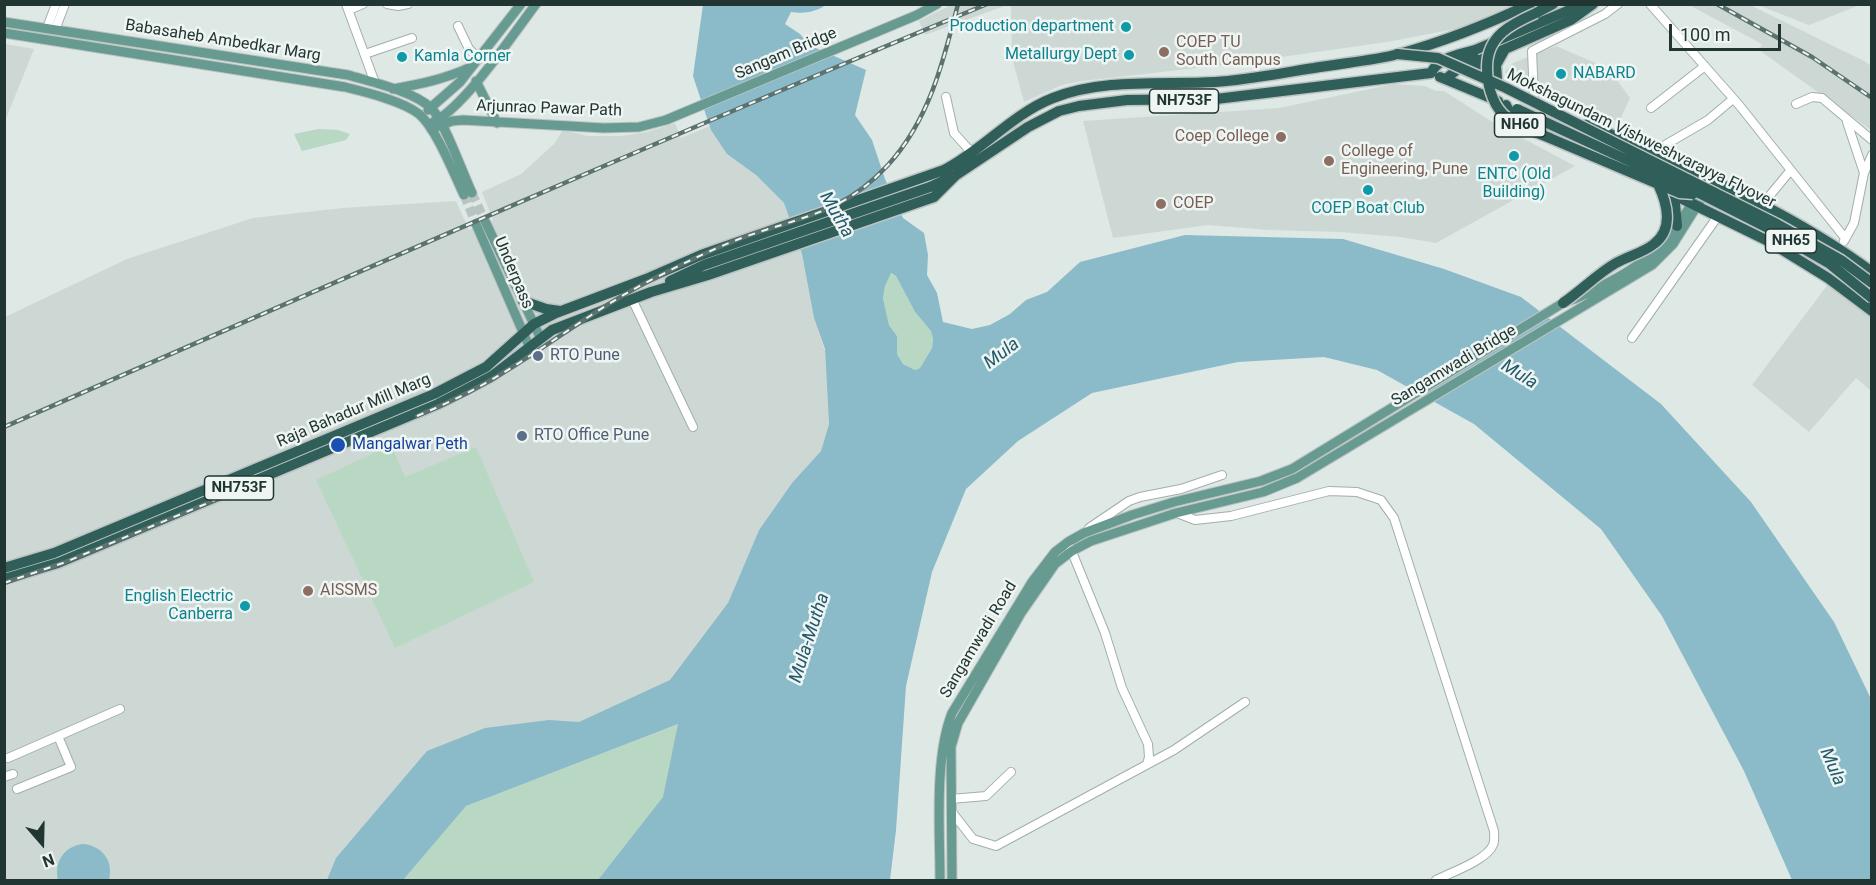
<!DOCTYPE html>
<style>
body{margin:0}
#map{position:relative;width:1876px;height:885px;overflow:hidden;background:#dee8e5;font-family:Roboto,sans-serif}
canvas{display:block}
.frame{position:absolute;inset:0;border:6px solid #213632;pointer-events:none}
.north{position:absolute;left:12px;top:813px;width:60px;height:60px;-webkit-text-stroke:4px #eef5f2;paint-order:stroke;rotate:160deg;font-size:16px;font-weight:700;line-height:24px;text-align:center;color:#213632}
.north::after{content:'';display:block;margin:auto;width:21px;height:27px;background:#213632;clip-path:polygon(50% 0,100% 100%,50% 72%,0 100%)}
.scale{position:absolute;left:1669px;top:24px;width:112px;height:27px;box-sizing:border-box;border:3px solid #213632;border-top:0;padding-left:8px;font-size:18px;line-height:21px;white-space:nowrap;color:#213632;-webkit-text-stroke:4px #eef5f2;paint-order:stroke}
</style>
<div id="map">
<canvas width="1876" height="885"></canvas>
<div class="frame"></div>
<div class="north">N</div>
<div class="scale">100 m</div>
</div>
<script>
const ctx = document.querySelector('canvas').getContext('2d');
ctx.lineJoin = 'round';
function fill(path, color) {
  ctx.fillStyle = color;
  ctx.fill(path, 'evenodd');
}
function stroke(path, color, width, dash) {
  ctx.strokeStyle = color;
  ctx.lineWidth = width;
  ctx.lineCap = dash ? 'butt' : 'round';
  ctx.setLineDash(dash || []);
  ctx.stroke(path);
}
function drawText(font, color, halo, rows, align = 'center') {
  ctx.font = font + ' Roboto,sans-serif';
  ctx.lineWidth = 5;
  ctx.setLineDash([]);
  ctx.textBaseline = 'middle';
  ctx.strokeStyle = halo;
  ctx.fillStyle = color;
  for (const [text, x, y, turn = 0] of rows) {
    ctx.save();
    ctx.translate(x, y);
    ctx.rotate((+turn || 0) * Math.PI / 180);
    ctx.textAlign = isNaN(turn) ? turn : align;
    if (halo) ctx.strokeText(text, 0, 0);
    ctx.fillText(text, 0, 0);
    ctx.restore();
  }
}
fill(new Path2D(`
 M951 5V4L1007 5 925 35 919 21Z
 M1011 5 1012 4 1523 5 1476 25 1387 42 1232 64 1082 81 1062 85 1024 102 1012 58Z
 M1689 5H1750L1864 61 1871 66V130L1759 50 1762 44Z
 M1758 5 1860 4V5L1809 25Z
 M5 44 34 49 5 121 4 44Z
 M1556 46 1609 69 1630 98 1619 122 1506 75 1505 71 1513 63Z
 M1394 84 1425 86 1436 91H1444L1494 123 1575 166 1436 243 1401 237 1340 232 1269 230 1208 225 1113 238 1083 121 1279 108Z
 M675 123 681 138 710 126 727 154 756 175 784 203 802 254 814 318 825 351 829 424 821 451 792 483 759 530 728 603 689 880H5V317L127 259 253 218 343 208 456 201 469 230 493 220 482 192 521 174 554 144 563 130 588 136H622L647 132Z
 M1829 283 1871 315V391L1856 378 1809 432 1752 385Z`), '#cdd8d4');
fill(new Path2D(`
 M318 129 338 130 350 134 346 140 302 151 294 134Z
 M890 273 896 276 915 312 931 331 933 338 932 348 920 368 915 370 903 364 897 354V336L889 325 883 298 885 286Z
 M391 445 405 477 476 447 534 582 395 648 316 480Z
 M679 724 663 797 598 880H403L466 806Z`), '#b9d8c4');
fill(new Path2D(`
 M703 5H826C816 12 803 14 791 12L785 24 800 34 809 45 866 70 855 115 872 140 885 179 903 218 924 233 928 255 927 275 937 293 943 322 972 329 990 325 1010 314 1026 300 1047 292 1080 262 1185 235 1343 239 1444 269 1521 297 1661 404 1751 502 1834 622 1871 699V880H1792L1744 771 1662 616 1601 529 1474 424 1377 370 1324 357 1238 362 1092 393 1018 441 966 489 932 572 906 686 896 830 890 880H598L663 797 678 724 466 806 403 880H327L336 858 427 751 485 728 549 720 579 722 670 680 728 603 759 530 792 483 821 451 829 424 825 349 814 318 802 254 784 203 756 175 727 154 711 130 693 76ZM891 273 896 276 915 312 931 331 933 339 932 348 920 368 915 370 903 364 897 354V336L889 325 883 298 885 286Z
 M82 844C102 845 114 861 109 880H58C54 863 63 847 82 844Z`), '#8bbac9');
stroke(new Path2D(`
 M472 193 485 221
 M464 195 476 224`), '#b8c4c1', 9, [9, 4.5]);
const minor = new Path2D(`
 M346 4 375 83
 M387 4 398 6 408 4
 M1650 4 1739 105 1845 238
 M349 10 363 4
 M458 26 469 49 480 59
 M47 28 56 4
 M55 30 65 4
 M365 54 412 38
 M946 97 954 133 972 153
 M1534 97 1532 51 1605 14 1618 4
 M1796 104 1812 97 1822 98 1872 140
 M1651 108 1705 66
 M1847 122 1864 173
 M1665 145 1708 120 1733 99
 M1771 194 1790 171
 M1844 241 1854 223 1864 173 1872 155
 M632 299 693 427
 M1632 338 1718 216
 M1177 513 1195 520 1231 516 1329 491 1357 492 1381 500 1394 518 1494 831C1494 836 1495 841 1493 845 1487 860 1450 873 1436 880
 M1089 528 1129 501 1140 497 1181 489 1222 475
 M1070 547 1105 633 1122 688 1148 744 1149 757 1147 764
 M8 758 120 709
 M4 777 13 774
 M17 789 71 767 58 736
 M951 799 986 796 1011 772
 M952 812 973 839 996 846 1174 750 1245 702`);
const major = new Path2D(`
 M4 22 348 75C372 82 413 91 431 108 444 120 463 174 472 193
 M4 33 345 87C365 92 403 101 419 114 436 128 454 174 464 195
 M476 81 497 123
 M393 89C421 84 445 79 471 67
 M428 110 460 82 521 4
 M433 122C464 108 514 33 536 4
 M431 129 452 121 463 120 604 128 639 127 666 120 917 15 937 4
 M485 221 540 337
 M476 224 529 346
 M940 880C940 830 934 759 952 713L1032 582 1055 552 1068 542 1084 533 1132 515 1174 502 1261 481 1292 469 1563 303C1593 293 1646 265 1666 241 1677 229 1686 213 1695 198
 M952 880 951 747 958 723 1021 613 1055 564 1072 551 1091 541 1176 513 1263 492 1297 478 1652 265 1673 244 1700 201`);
const highway = new Path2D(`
 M1536 13 1553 4
 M1472 55 1475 50 1567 11 1578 4
 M1453 57 1493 77
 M1440 77 1498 101
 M1446 79 1468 60H1480L1571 20 1593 4
 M1497 79 1496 65 1505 49
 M1506 105 1512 117 1522 121
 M1588 124C1685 168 1786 208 1872 272
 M1668 192 1768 241 1828 278 1872 311
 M1669 193 1675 204 1677 226
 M670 281 704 265 930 187 956 175 1028 127 1059 111 1079 106 1127 100 1216 99 1431 73C1439 57 1459 55 1475 50
 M523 301 546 309 560 311
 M4 568 54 553 434 394 486 367 534 324 556 313 646 279 701 255 944 170C983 150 1012 114 1053 98 1104 78 1162 85 1215 82 1248 80 1281 73 1314 68 1342 63 1371 61 1399 54 1446 41 1486 25 1530 4
 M4 579 58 563 438 404 492 376 552 330 651 292 708 275 934 197 956 175`);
stroke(minor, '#a2afac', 10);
stroke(major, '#bcc3c2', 11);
stroke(highway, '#bcc3c2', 13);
stroke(minor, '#fff', 8);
stroke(major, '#679a91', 9);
stroke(highway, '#305f5a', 10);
const rail = new Path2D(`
 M1717 4 1812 57 1872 98
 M417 416C451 402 483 386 514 366 562 336 606 302 657 277 684 263 711 250 739 239 798 217 842 215 888 165 929 120 943 63 958 4
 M4 427C331 284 657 141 987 4
 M4 583 63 563 261 481`);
stroke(rail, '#5c726e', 4.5);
stroke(rail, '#eef5f2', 2, [7]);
const highwayBridge = new Path2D(`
 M1536 13C1511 24 1487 36 1487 67 1487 82 1491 102 1503 114 1514 126 1537 132 1552 139 1587 154 1623 169 1658 184L1680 193 1693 194
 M1397 54 1438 58 1506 88 1777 224 1841 260 1872 283
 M1517 109 1703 195 1766 227 1830 264 1872 298
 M1563 303C1582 290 1597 274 1616 263 1628 256 1643 253 1654 244 1674 229 1667 203 1658 184`);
stroke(highwayBridge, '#bcc3c2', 13, []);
stroke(highwayBridge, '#305f5a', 10);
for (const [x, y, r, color] of [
 [1126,27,6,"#0f9aa8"],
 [1164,52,6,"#8d6e63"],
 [1129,55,6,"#0f9aa8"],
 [402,57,6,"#0f9aa8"],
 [1561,74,6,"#0f9aa8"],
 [1281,137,6,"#8d6e63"],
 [1514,156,6,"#0f9aa8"],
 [1329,161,6,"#8d6e63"],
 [1368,190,6,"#0f9aa8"],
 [1161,204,6,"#8d6e63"],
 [538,356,6,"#5c6f8a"],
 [522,436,6,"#5c6f8a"],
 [338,445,8,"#1a4fb4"],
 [308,591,6,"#8d6e63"],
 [245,606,6,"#0f9aa8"]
]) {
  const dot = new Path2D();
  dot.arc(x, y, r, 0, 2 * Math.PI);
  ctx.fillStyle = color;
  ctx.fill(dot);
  stroke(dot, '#eef5f2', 2);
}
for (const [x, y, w] of [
 [1184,101,69],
 [1520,125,51],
 [1791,241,51],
 [239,488,69]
]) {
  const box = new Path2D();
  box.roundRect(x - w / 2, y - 12, w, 24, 4.5);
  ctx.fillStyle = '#eef5f2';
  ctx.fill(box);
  stroke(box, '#213632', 1.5);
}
drawText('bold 15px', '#213632', null, [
 ["NH753F",1184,101],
 ["NH60",1520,125],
 ["NH65",1791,241],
 ["NH753F",239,488]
]);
drawText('16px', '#0d838f', '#eef5f2', [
 ["Production department",1114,27],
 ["Metallurgy Dept",1117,55],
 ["Kamla Corner",414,57,"left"],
 ["NABARD",1573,74,"left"],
 ["ENTC (Old",1514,175,"center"],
 ["Building)",1514,193,"center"],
 ["COEP Boat Club",1368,209,"center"],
 ["English Electric",233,597],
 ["Canberra",233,615]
], 'right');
drawText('16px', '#213632', '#eef5f2', [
 ["Babasaheb Ambedkar Marg",223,41,9],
 ["Sangam Bridge",786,54,-23],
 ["Arjunrao Pawar Path",549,109,2],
 ["Mokshagundam Vishweshvarayya Flyover",1641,139,26],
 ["Underpass",513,273,67],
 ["Sangamwadi Bridge",1454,366,-31],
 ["Raja Bahadur Mill Marg",354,411,-23],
 ["Sangamwadi Road",979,640,-59]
]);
drawText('16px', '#785e54', '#eef5f2', [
 ["COEP TU",1176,43],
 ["South Campus",1176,61],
 ["Coep College",1269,137,"right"],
 ["College of",1341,152],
 ["Engineering, Pune",1341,170],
 ["COEP",1173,204],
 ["AISSMS",320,591]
], 'left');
drawText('16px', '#4e5e75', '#eef5f2', [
 ["RTO Pune",550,356],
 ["RTO Office Pune",534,436]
], 'left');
drawText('16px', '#164399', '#eef5f2', [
 ["Mangalwar Peth",352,445]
], 'left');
drawText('italic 18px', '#22596b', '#eef5f2', [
 ["Mutha",836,215,60],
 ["Mula",1002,354,-37],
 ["Mula",1519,375,32],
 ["Mula-Mutha",810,638,-72],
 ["Mula",1832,767,67]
]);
</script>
